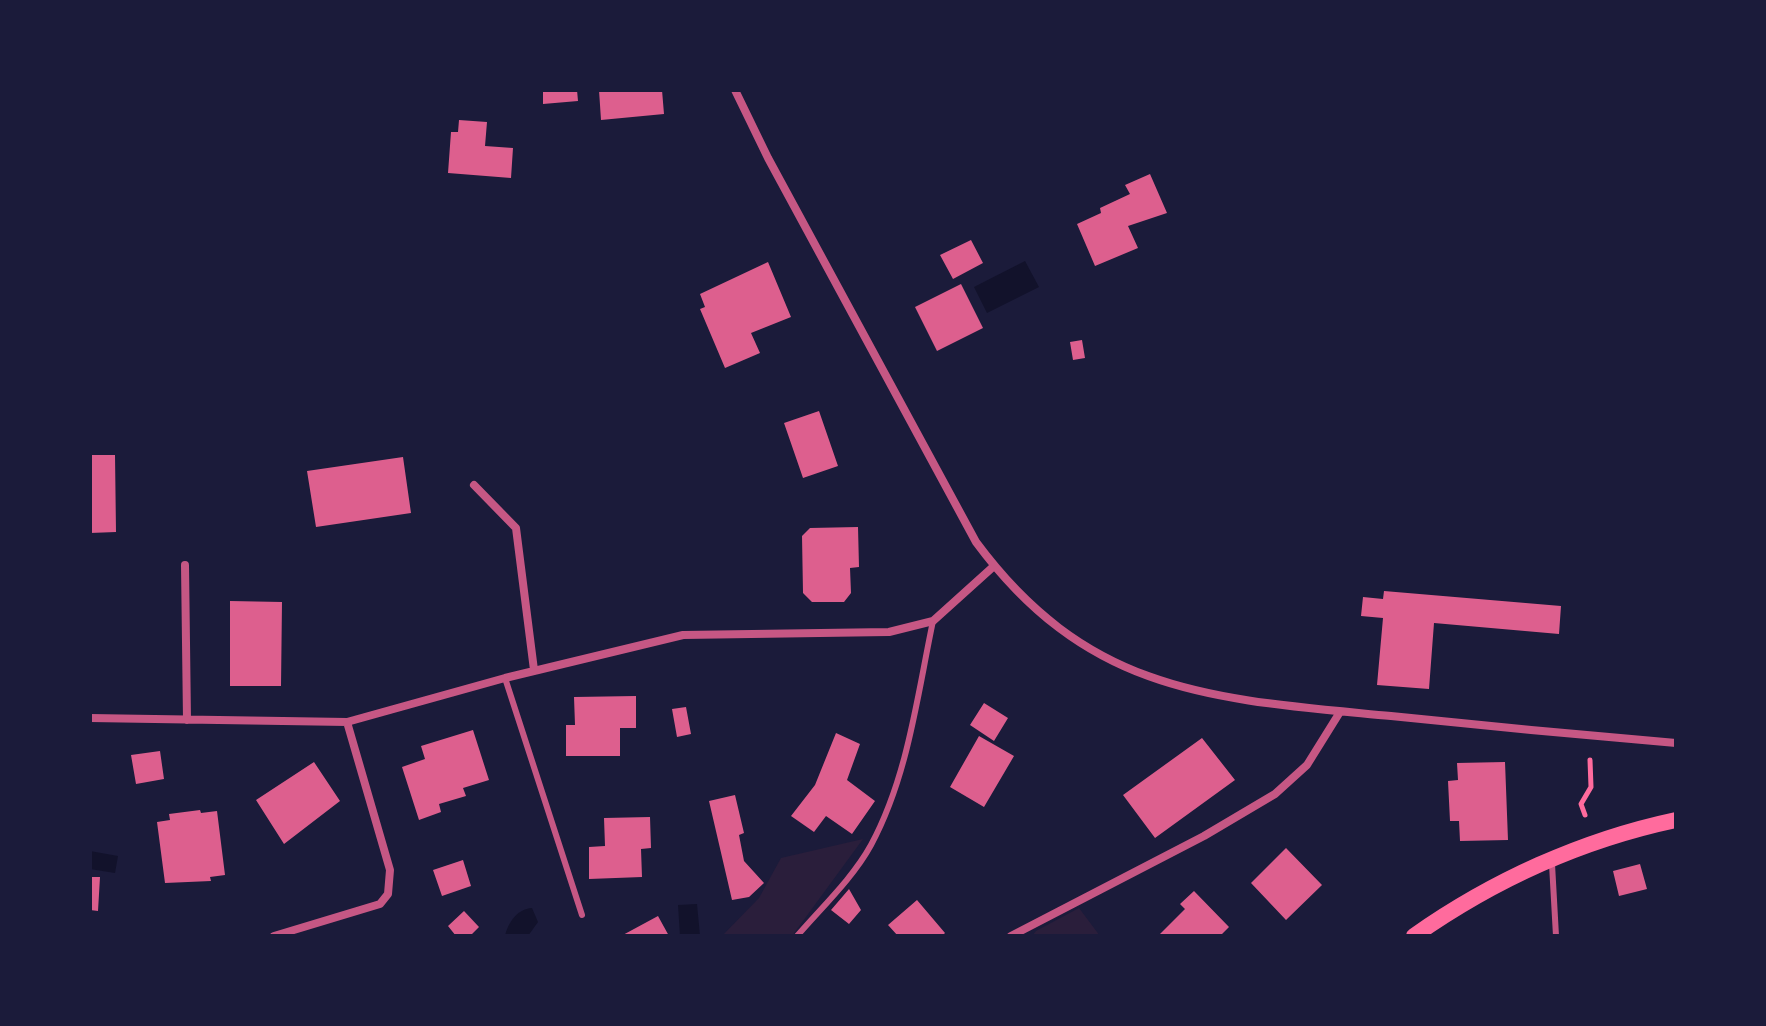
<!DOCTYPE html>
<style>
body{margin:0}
#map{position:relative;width:1766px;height:1026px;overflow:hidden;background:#1b1b3a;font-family:Overpass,sans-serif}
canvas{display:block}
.frame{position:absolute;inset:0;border:92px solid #1b1b3a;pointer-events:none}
</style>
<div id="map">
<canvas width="1766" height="1026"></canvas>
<div class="frame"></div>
</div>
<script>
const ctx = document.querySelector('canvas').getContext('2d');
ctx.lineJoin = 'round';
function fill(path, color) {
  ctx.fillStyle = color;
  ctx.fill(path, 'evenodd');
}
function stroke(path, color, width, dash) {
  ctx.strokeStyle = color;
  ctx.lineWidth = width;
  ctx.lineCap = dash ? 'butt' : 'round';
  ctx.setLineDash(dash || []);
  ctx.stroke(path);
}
fill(new Path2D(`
 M863 839 792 936H722L759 898 781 858Z
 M1079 908 1100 936H1032L1036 931Z`), '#2a1e3b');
fill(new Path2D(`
 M1025 261 1039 287 987 313 974 287Z
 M90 851 118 856 115 873 90 869Z
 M697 904 700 936H680L678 905Z
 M532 908 538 922 528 936H505C508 923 517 909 532 908Z`), '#12122b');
fill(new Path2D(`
 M543 90H577L578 101 543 104Z
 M599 90H662L664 114 601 120Z
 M459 120 487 122 485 146 513 148 511 178 448 173 451 132H458Z
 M1150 174 1167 213 1128 226 1138 248 1095 266 1077 224 1101 213 1100 208 1130 194 1125 185Z
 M971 240 983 263 953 279 940 255Z
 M768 262 791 317 751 333 760 353 725 368 700 309 705 307 700 294Z
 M961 284 983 328 937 351 915 307Z
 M1082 340 1085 358 1073 360 1070 342Z
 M819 411 838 466 803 478 784 423Z
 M90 455H115L116 532 90 533Z
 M403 457 411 513 316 527 307 471Z
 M858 527 859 567 850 568 851 593 844 602H812L803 593 802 536 810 528Z
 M1384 591 1561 606 1559 634 1434 623 1429 689 1377 685 1383 618 1361 616 1363 597 1383 599Z
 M230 601 282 602 281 686H230Z
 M636 696V728H620V756H566V725H575L574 697Z
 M984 703 1008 718 994 741 970 725Z
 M686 707 691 734 677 737 672 709Z
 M473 730 489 780 463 788 466 796 439 804 441 812 419 820 402 767 425 759 421 746Z
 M836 733 860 744 847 780 875 801 852 834 826 816 814 832 791 816 815 785Z
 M979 736 1014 756 984 807 950 787Z
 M1202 738 1235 780 1155 838 1123 795Z
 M160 751 164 779 136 784 131 755Z
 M314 762 340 801 284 844 256 800Z
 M1505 762 1508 840 1460 841 1459 821H1450L1448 781 1458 780 1457 763Z
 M735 795 744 833 739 835 744 861 764 883 749 897 732 900 709 801Z
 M200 810 201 813 217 811 225 875 210 877 211 881 165 883 157 822 170 820 169 814Z
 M650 817 651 848 641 849 642 877 589 879V847L605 846 604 818Z
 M1286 848 1322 885 1286 920 1251 883Z
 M463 860 471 886 442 896 433 870Z
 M1640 864 1647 889 1619 896 1613 871Z
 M90 877H100L98 911 90 910Z
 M849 889 861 910 849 924 831 910Z
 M1194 891 1229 927 1220 936H1158L1185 909 1180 904Z
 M917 900 945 933 942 936H898L888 925Z
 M464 911 479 927 470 936H456L448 926Z
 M658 916 669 936H621Z`), '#dd5f8e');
stroke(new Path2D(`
 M1585 815 1581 804 1591 787 1590 760`), '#ff6b9d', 5);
stroke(new Path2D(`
 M505 678 582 915
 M1552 864 1556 936
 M797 936C821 908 853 878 871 845 908 776 917 697 933 621`), '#c65784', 6);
stroke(new Path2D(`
 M735 90 768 158 976 542C1090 696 1216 699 1391 716 1486 726 1581 735 1676 743
 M474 485 516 528 534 670
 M185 565 187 720
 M90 718 347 722 505 678 683 635 889 632 933 621 994 566
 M274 936 380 904 388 894 390 870 347 722
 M1011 936 1204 836 1275 794 1307 765 1340 712`), '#c65784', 8);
stroke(new Path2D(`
 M1414 936C1492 881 1582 840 1676 820`), '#ff6b9d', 16);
</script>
